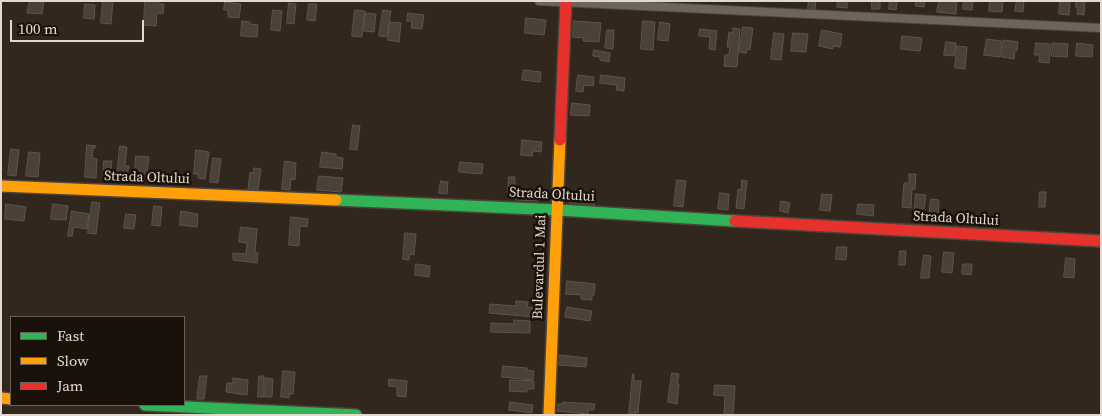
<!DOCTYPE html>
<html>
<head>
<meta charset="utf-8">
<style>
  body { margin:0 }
  #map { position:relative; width:1102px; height:416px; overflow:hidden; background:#31271c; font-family:"Source Serif 4",serif }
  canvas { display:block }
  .frame { position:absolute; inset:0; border:2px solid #e4d8cc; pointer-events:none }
  .legend { position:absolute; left:10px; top:316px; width:175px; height:90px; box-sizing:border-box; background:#1a120a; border:1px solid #6b6158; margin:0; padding:6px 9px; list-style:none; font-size:15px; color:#e4d8cc }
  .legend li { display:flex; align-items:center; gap:10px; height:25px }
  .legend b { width:25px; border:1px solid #6b6158 }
  .scale { position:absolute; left:10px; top:20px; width:134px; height:22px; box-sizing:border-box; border:2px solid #e4d8cc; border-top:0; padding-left:6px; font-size:15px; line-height:18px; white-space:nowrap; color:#e4d8cc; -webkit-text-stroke:4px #1a120a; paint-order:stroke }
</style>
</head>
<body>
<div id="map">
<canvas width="1102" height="416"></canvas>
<div class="frame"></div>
<ul class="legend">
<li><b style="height:6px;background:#30b455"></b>Fast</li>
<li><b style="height:6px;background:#ff9f0a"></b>Slow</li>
<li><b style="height:6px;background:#e5322d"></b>Jam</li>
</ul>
<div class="scale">100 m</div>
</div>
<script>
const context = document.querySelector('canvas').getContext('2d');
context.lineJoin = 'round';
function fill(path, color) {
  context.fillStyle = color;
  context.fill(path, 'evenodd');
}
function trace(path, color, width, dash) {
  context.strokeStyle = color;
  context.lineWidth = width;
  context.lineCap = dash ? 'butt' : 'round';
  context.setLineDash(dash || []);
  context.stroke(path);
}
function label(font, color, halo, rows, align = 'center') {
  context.font = font + ' "Source Serif 4",serif';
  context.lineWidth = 5;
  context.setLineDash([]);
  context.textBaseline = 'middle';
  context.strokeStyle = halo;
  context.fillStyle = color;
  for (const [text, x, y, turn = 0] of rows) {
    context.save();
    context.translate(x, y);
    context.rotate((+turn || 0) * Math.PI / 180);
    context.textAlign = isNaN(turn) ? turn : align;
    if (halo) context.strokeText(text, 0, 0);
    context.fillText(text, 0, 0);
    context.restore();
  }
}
const building = new Path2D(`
  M 30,1 L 44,1 L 42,14 L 27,13 Z
  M 103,1 L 113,1 L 111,24 L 101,23 Z
  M 145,1 L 159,1 L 159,4 L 164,4 L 163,14 L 157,13 L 156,26 L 144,25 Z
  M 809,1 L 816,1 L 815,10 L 808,9 Z
  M 838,1 L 847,1 L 847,8 L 837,7 Z
  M 872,1 L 880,1 L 880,9 L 872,9 Z
  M 890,1 L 897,1 L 896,10 L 889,9 Z
  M 916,1 L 925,1 L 924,7 L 916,6 Z
  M 939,1 L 957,2 L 956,14 L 937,12 Z
  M 964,1 L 973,1 L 972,10 L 963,9 Z
  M 990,1 L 1003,1 L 1002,12 L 989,11 Z
  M 1017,1 L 1024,1 L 1023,12 L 1015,11 Z
  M 1060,1 L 1070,1 L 1069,15 L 1059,14 Z
  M 1076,1 L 1085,1 L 1084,15 L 1077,14 L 1078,7 L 1076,7 Z
  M 225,2 L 241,4 L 239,18 L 228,17 L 228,10 L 224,10 Z
  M 289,3 L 296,4 L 294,24 L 287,23 Z
  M 85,4 L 95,5 L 94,19 L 84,18 Z
  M 309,4 L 317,4 L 315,21 L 307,20 Z
  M 273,10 L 282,11 L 280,31 L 271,30 Z
  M 355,10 L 365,11 L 362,37 L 352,36 Z
  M 383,10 L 391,11 L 387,37 L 379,36 Z
  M 366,13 L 376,14 L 374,32 L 364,31 Z
  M 408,13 L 424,15 L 422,29 L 411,28 L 412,21 L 407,21 Z
  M 526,18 L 546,20 L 544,35 L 525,33 Z
  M 242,21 L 250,22 L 250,24 L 258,25 L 257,37 L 241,36 Z
  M 574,21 L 601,23 L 599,42 L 583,41 L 584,38 L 573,37 Z
  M 643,21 L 655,22 L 653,50 L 641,49 Z
  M 390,22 L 401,23 L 399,42 L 388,40 Z
  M 660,22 L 670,24 L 668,41 L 658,40 Z
  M 743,27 L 753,28 L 750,50 L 747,49 L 746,53 L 739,52 Z
  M 733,28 L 740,29 L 737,67 L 724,66 L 725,55 L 729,55 L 730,47 L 727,47 L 729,32 L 733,33 Z
  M 700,29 L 717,31 L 715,50 L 709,49 L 710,37 L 699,36 Z
  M 607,30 L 614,30 L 613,49 L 605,48 Z
  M 822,30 L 842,34 L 840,47 L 833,46 L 833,49 L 819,46 Z
  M 774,33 L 784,34 L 781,60 L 771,59 Z
  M 793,33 L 808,34 L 806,52 L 791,51 Z
  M 902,36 L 922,38 L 920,51 L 901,49 Z
  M 987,39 L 1002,41 L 1000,57 L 984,55 Z
  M 1004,40 L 1018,42 L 1017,51 L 1015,51 L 1014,59 L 1002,57 Z
  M 946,42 L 956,43 L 954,56 L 944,55 Z
  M 1036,43 L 1051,44 L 1049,63 L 1039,62 L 1040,55 L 1035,55 Z
  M 1053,43 L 1068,44 L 1067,57 L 1052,56 Z
  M 1077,43 L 1093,45 L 1092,57 L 1076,56 Z
  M 957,46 L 967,47 L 965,69 L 955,68 Z
  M 594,50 L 610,53 L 609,62 L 600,60 L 600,57 L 593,56 Z
  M 524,70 L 541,72 L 540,82 L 522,80 Z
  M 578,75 L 594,77 L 593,86 L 584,85 L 583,92 L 576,91 Z
  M 601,75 L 625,78 L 624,91 L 616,90 L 617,85 L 600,83 Z
  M 572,103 L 590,105 L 589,116 L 571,115 Z
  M 353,125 L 360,126 L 357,150 L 350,149 Z
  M 522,140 L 542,142 L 541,152 L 533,151 L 532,156 L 521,155 Z
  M 87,145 L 96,146 L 95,148 L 93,148 L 92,158 L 97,159 L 96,178 L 85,177 Z
  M 120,146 L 127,147 L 125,166 L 129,166 L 126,178 L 117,177 Z
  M 11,149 L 19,150 L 16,176 L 8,175 Z
  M 196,150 L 209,152 L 205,179 L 198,178 L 198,174 L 194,174 Z
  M 29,152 L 40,153 L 38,177 L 26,176 Z
  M 322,152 L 336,154 L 336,157 L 343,158 L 342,169 L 320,167 Z
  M 136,156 L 149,157 L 146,181 L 139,180 L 140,170 L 135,170 Z
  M 213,158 L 221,159 L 218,183 L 210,182 Z
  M 104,161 L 112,161 L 110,179 L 103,179 Z
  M 285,161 L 296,163 L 295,180 L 291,179 L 290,190 L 282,189 Z
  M 460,162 L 483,164 L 482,174 L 459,172 Z
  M 254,168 L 261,169 L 258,190 L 248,189 L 250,172 L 253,173 Z
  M 909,174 L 916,174 L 915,189 L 912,189 L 911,208 L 902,207 L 904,183 L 909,183 Z
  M 319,176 L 343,178 L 341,192 L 317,190 Z
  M 509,177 L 515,177 L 515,189 L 539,190 L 539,201 L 516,200 L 516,194 L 508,194 Z
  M 677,180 L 686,181 L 683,207 L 674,206 Z
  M 742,180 L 747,181 L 744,209 L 736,208 L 738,189 L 741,190 Z
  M 441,181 L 448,182 L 447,194 L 439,193 Z
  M 1040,192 L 1046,192 L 1045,207 L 1039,207 Z
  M 720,193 L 729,194 L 728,210 L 718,209 Z
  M 822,194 L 832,195 L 830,211 L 820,210 Z
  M 916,194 L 926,195 L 923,215 L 914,214 Z
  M 571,196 L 595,199 L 594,209 L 570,206 Z
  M 931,199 L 939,200 L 938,217 L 929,216 Z
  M 781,201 L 790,203 L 788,213 L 780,211 Z
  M 92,202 L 100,203 L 96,234 L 88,233 Z
  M 6,204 L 26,207 L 24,221 L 5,219 Z
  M 53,204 L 68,206 L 66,220 L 51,219 Z
  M 858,204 L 874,205 L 873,216 L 857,214 Z
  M 154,206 L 162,207 L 160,226 L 152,225 Z
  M 72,211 L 89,214 L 87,229 L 74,227 L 72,236 L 68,236 Z
  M 181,211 L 198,214 L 197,227 L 180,225 Z
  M 126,214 L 136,215 L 134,229 L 124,228 Z
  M 965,214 L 979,215 L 978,226 L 964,225 Z
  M 291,217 L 308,219 L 307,227 L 300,226 L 299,246 L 289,245 Z
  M 241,227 L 257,229 L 255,253 L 258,253 L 257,263 L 233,260 L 233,253 L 246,254 L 247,243 L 239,242 Z
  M 405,233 L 416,234 L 414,255 L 410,254 L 409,260 L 403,259 Z
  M 837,247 L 847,247 L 846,260 L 836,259 Z
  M 900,251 L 906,251 L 905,265 L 899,265 Z
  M 944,252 L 954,253 L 952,273 L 942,272 Z
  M 924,255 L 931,256 L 929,278 L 921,278 Z
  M 1066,258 L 1075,259 L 1074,278 L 1064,277 Z
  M 416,264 L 430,266 L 429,277 L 415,275 Z
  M 963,264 L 972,264 L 971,275 L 962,274 Z
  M 567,281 L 595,284 L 594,295 L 592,295 L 592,300 L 581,299 L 581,295 L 566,294 Z
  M 516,301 L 528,302 L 527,307 L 533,308 L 533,317 L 489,313 L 490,304 L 516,306 Z
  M 567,307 L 592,311 L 590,321 L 565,317 Z
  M 514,320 L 530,321 L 530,333 L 491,332 L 491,323 L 514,324 Z
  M 560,355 L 587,358 L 586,367 L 559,365 Z
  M 503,366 L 527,368 L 527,370 L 534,371 L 533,380 L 502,377 Z
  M 283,371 L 295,372 L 293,394 L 289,394 L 289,398 L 281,397 Z
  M 672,373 L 679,374 L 677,384 L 679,384 L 677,404 L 668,402 Z
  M 633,374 L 634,374 L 634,381 L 641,381 L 638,413 L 635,412 L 635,415 L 629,415 Z
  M 200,376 L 207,376 L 204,399 L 197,399 Z
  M 259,376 L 264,376 L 264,397 L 258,397 Z
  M 233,378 L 248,380 L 247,395 L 226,392 L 227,383 L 233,383 Z
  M 266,378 L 273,379 L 272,397 L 265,397 Z
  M 389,379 L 407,381 L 406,397 L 397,396 L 397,387 L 389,386 Z
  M 510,380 L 534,381 L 534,389 L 527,389 L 527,392 L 510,391 Z
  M 715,385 L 735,386 L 733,415 L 724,415 L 725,396 L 714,395 Z
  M 510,402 L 533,405 L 532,413 L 509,410 Z
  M 563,402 L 595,404 L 594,410 L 588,410 L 588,414 L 557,411 L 558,404 L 563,404 Z`);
const street = new Path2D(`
  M 539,1 L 1101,28`);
const fast = new Path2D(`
  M 336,200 L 558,210 L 735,221
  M 145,405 L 356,415`);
const slow = new Path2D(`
  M 1,186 L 336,200
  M 1,398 L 11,399
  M 549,415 L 560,140`);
const jam = new Path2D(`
  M 560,140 L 566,1
  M 735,221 L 1101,241`);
const streetNames = [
  ["Strada Oltului",147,178,2],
  ["Strada Oltului",552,195,3],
  ["Strada Oltului",956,219,3],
  ["Bulevardul 1 Mai",540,267,-88]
];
fill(building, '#4a4138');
trace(building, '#5d554c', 1);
trace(street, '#4d443b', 10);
trace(fast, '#4d443b', 14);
trace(slow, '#4d443b', 14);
trace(jam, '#4d443b', 14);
trace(street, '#6c655d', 8);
trace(fast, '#30b455', 11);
trace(slow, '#ff9f0a', 11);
trace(jam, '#e5322d', 11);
label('14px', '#e4d8cc', '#1a120a', streetNames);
</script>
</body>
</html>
